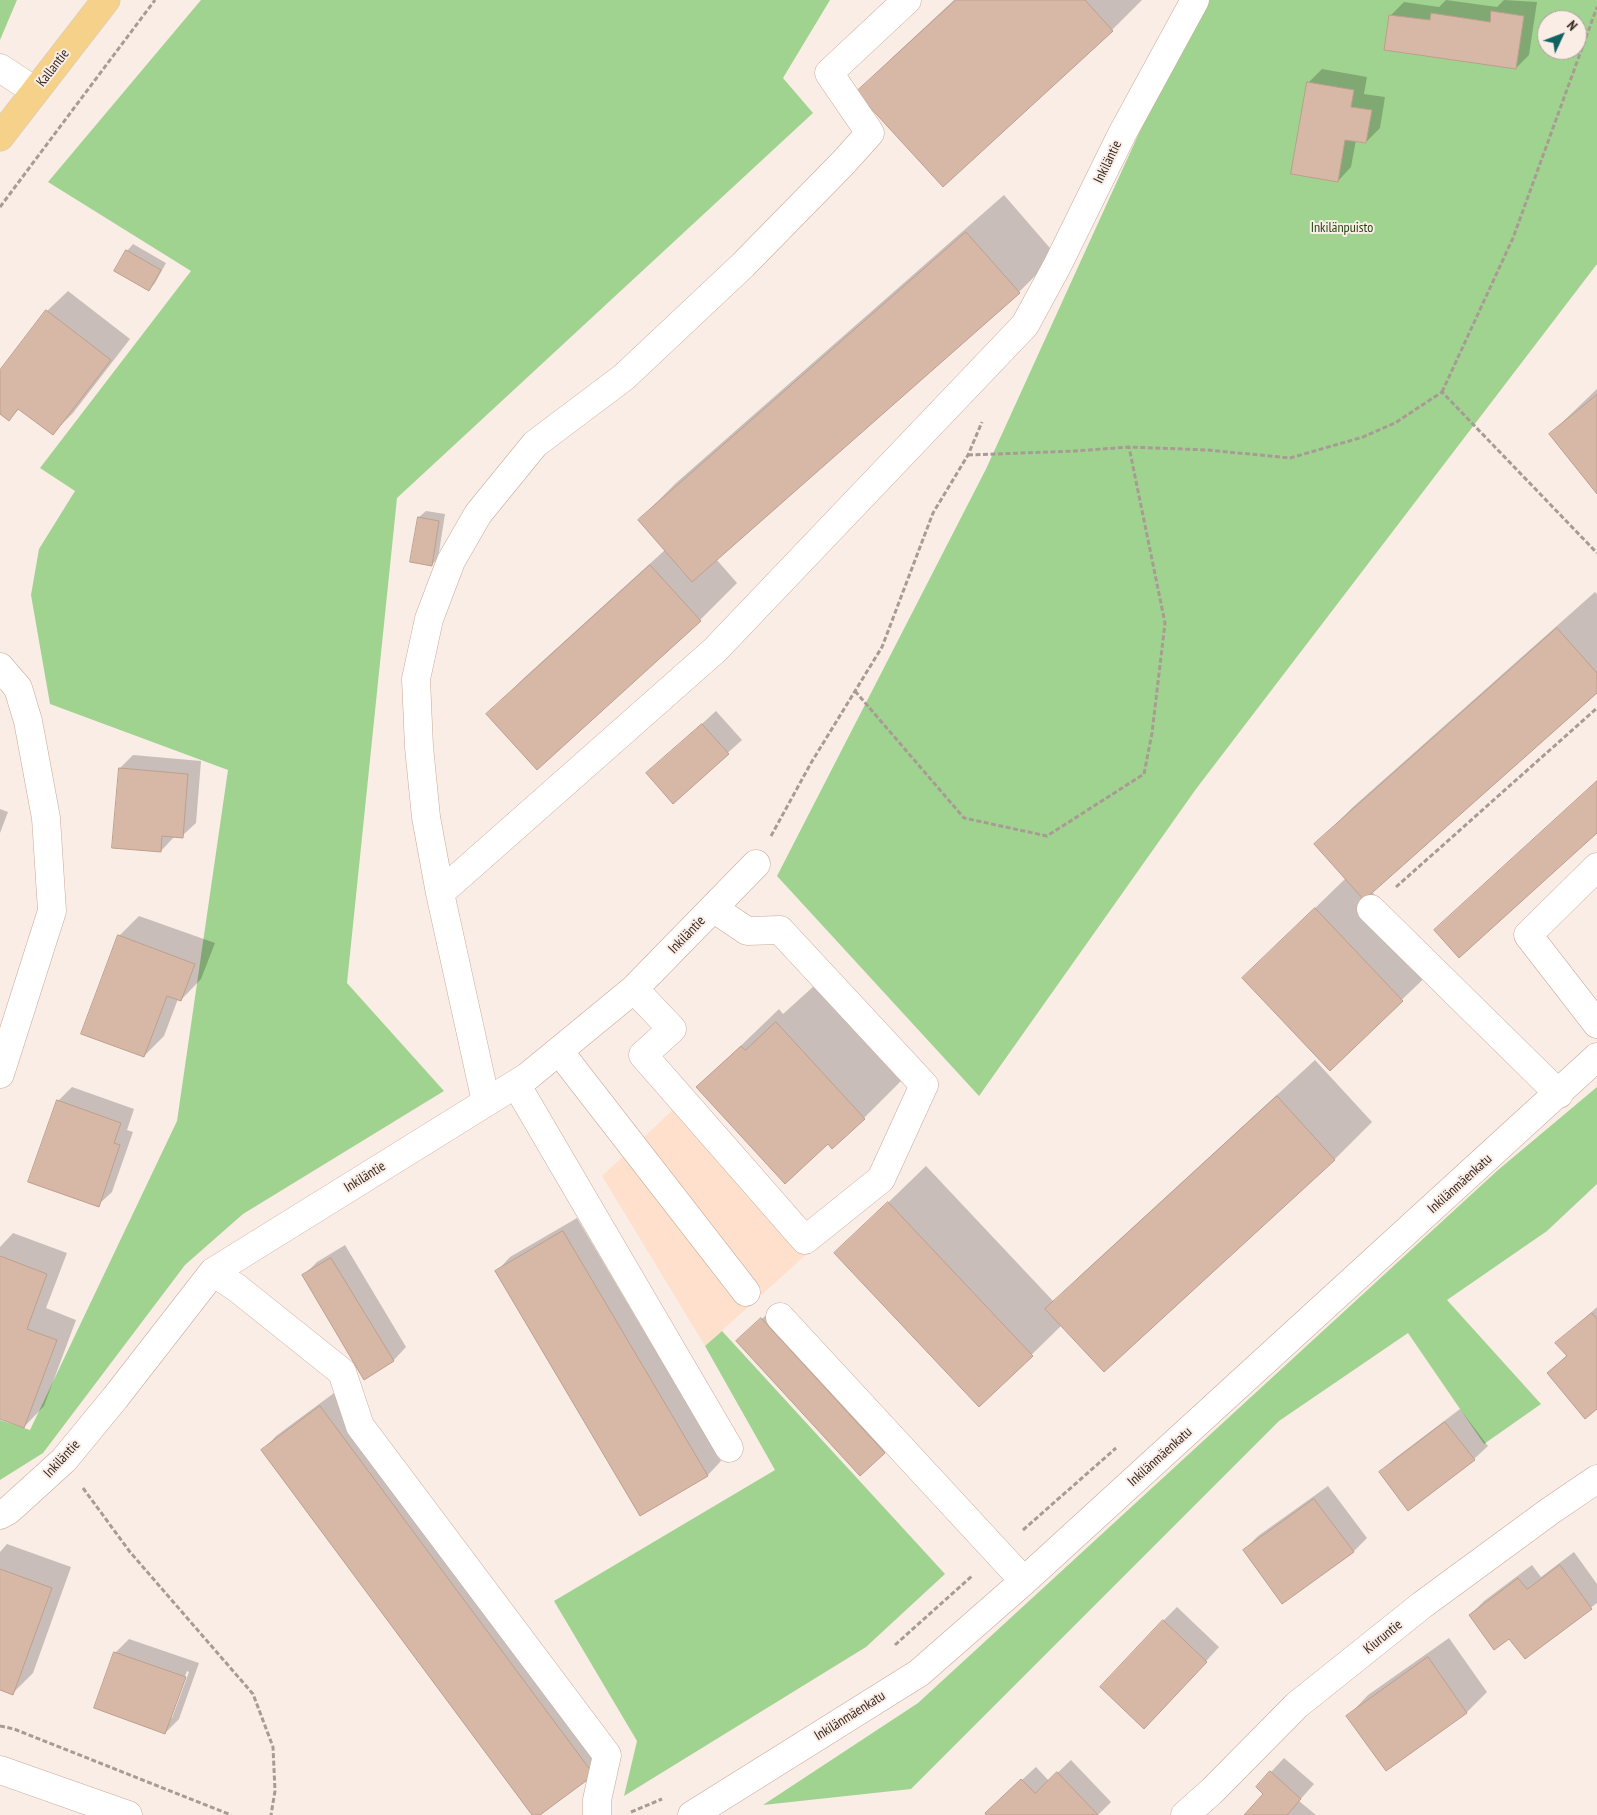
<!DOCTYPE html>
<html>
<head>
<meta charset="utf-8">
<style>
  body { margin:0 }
  #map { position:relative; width:1597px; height:1815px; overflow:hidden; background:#faede6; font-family:"PT Sans Narrow",sans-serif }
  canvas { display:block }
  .north { position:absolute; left:1537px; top:10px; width:50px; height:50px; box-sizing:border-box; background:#faede6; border:1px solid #ab9f98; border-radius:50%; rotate:47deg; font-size:14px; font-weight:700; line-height:20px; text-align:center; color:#352922 }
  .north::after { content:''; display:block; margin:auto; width:18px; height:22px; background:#116263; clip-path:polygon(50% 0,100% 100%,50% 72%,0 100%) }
</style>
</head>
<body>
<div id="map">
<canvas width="1597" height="1815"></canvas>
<div class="north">N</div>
</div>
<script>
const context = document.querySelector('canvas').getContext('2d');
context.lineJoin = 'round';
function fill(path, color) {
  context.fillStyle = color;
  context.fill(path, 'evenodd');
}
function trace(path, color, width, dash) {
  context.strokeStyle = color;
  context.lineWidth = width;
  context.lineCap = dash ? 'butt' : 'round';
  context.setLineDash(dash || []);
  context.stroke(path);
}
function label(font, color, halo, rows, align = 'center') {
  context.font = font + ' "PT Sans Narrow",sans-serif';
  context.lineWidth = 4;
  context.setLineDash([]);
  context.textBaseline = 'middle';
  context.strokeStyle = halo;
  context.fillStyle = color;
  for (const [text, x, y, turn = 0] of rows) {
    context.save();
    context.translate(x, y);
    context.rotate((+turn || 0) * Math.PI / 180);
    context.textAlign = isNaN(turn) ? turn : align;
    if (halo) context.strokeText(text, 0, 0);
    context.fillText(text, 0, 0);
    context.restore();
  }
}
const built = new Path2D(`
  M 676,1107 L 809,1252 L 705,1346 L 602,1176 Z`);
const green = new Path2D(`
  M 0,0 L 17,0 L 0,40 Z
  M 201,0 L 830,0 L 783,78 L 813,113 L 397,498 L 347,983 L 444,1091 L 243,1214 L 185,1265 L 43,1453 L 0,1480 L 0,1420 L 30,1430 L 177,1121 L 228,770 L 50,704 L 31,595 L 39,549 L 75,491 L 40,468 L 191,271 L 48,182 Z
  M 1202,0 L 1597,0 L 1597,264 L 1196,789 L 979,1096 L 777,876 L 986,469 L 1191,19 ZM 1547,20 L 1577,20 L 1577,50 L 1547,50 Z
  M 1597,1087 L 1597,1184 L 1547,1231 L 1447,1300 L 1541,1404 L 1484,1444 L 1408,1333 L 1279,1421 L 911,1789 L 763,1805 L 918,1703 L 1498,1170 Z
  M 722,1331 L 945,1574 L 866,1647 L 624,1796 L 637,1741 L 554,1601 L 775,1470 L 705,1346 Z`);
const shadow = new Path2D(`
  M 954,0 L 1142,0 L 1112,30 L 943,185 L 857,92 L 895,55 Z
  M 1446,0 L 1497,7 L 1504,0 L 1537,2 L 1529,55 L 1516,68 L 1386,49 L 1391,15 L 1404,2 L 1439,7 Z
  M 1322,69 L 1367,77 L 1364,94 L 1385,97 L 1380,128 L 1366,142 L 1356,140 L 1351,167 L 1338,181 L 1308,83 Z
  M 1004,195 L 1056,255 L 1019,292 L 716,559 L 737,583 L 700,620 L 488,714 L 525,677 L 665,550 L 639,520 L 676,483 Z
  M 133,244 L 166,263 L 155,283 L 149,290 L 127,251 Z
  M 68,291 L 130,339 L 73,413 L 52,434 L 20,408 L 9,419 L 0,412 L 0,372 L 47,311 Z
  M 1597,389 L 1597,492 L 1550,434 Z
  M 426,511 L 445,514 L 438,558 L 432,565 L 419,517 Z
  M 1595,592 L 1597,594 L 1597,691 L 1372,892 L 1440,963 L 1330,1069 L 1243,978 L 1346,878 L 1316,844 L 1353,807 Z
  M 716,711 L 742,740 L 673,802 L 648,773 Z
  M 133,755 L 201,761 L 196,823 L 182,836 L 175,836 L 161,851 L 120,768 Z
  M 0,809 L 8,812 L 0,833 Z
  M 139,916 L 215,943 L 201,979 L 181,1000 L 178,999 L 164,1036 L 144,1056 L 119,936 Z
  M 814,986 L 901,1081 L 864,1118 L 828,1142 L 698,1087 L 779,1009 L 783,1014 Z
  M 1315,1060 L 1372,1122 L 1335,1159 L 1104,1371 L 1062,1325 L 979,1406 L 836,1253 L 926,1166 L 1054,1302 L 1084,1272 Z
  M 72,1087 L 134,1109 L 127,1130 L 133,1132 L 112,1192 L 98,1205 L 58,1101 Z
  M 577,1218 L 721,1461 L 708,1475 L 641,1514 L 497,1271 L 510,1257 Z
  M 13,1233 L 67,1253 L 46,1308 L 76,1320 L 44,1406 L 24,1427 L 0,1418 L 0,1247 Z
  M 345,1245 L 406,1347 L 393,1361 L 303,1276 L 317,1262 Z
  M 776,1306 L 898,1439 L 860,1474 L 752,1328 Z
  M 1597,1307 L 1597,1408 L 1548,1373 L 1567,1355 L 1557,1343 Z
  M 334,1393 L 607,1761 L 538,1815 L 533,1815 L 263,1450 L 276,1436 Z
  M 1460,1409 L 1488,1446 L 1474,1459 L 1408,1510 L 1381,1472 L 1394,1459 Z
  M 1328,1486 L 1367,1538 L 1353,1552 L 1244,1550 L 1258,1536 Z
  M 7,1544 L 71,1567 L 33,1673 L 13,1693 L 0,1689 L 0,1552 Z
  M 1574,1552 L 1597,1584 L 1597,1603 L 1525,1657 L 1510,1637 L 1470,1615 L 1484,1601 L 1532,1565 L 1541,1577 Z
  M 1177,1607 L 1219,1647 L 1158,1714 L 1163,1621 Z
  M 1449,1638 L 1487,1692 L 1467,1712 L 1386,1769 L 1348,1716 L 1368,1695 Z
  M 129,1639 L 199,1663 L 179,1719 L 165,1733 L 115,1653 ZM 187,1671 L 189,1672 L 172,1718 L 170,1718 Z
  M 1284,1758 L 1314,1784 L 1299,1801 L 1316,1815 L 1246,1815 L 1265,1793 L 1257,1787 Z
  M 1071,1760 L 1111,1802 L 1098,1815 L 988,1815 L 1000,1800 L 1036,1767 L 1049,1781 Z`);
const building = new Path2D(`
  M 956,0 L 1085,0 L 1113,31 L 943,187 L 856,92 Z
  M 1491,11 L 1524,16 L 1516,69 L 1384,50 L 1389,15 L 1430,20 L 1431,13 L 1490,22 Z
  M 1307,82 L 1354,90 L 1351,107 L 1372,110 L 1366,143 L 1345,140 L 1338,182 L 1291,174 Z
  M 966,232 L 1020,293 L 692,582 L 638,520 Z
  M 126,250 L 161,270 L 149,291 L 114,271 Z
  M 46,310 L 111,360 L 53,435 L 18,409 L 9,421 L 0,414 L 0,370 Z
  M 1597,395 L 1597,494 L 1549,434 Z
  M 418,517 L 439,521 L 432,566 L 410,562 Z
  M 650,565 L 701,621 L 537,770 L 486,714 Z
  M 1557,628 L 1597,673 L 1597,693 L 1364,900 L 1314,844 Z
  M 702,724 L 729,754 L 673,804 L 646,773 Z
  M 119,768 L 188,774 L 183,838 L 162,836 L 161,852 L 112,848 Z
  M 1597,781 L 1597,833 L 1459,958 L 1434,930 Z
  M 1315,908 L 1403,1001 L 1330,1071 L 1242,978 Z
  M 118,935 L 195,964 L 181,1001 L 167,996 L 144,1057 L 81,1034 Z
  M 776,1022 L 865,1119 L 832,1149 L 828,1144 L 785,1184 L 696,1087 L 741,1046 L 745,1050 Z
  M 1277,1096 L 1335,1160 L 1104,1372 L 1045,1309 Z
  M 57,1100 L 121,1123 L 114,1143 L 120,1145 L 99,1207 L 28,1182 Z
  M 888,1202 L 1033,1356 L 979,1407 L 834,1253 Z
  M 563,1231 L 708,1476 L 640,1516 L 495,1271 Z
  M 0,1256 L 47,1274 L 27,1329 L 57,1340 L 24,1428 L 0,1419 Z
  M 331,1258 L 394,1361 L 364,1380 L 302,1275 Z
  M 1592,1313 L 1597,1319 L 1597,1409 L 1585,1419 L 1547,1373 L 1567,1356 L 1555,1343 Z
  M 761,1318 L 885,1453 L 860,1476 L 736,1341 Z
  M 320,1406 L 594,1775 L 540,1815 L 532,1815 L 261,1450 Z
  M 1445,1422 L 1475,1460 L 1408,1511 L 1379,1472 Z
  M 1314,1499 L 1354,1552 L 1282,1604 L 1243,1550 Z
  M 1560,1565 L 1592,1609 L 1525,1659 L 1509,1639 L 1494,1650 L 1469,1615 L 1518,1578 L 1527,1589 Z
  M 0,1569 L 52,1588 L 13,1695 L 0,1690 Z
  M 1163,1620 L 1207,1662 L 1144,1729 L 1100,1687 Z
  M 114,1652 L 186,1677 L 165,1734 L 94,1708 Z
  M 1428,1657 L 1467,1713 L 1386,1771 L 1346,1716 Z
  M 1270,1771 L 1301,1799 L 1287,1815 L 1244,1815 L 1263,1794 L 1256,1787 Z
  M 1057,1772 L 1098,1815 L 986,1815 L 985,1813 L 1021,1779 L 1035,1793 Z`);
const path = new Path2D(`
  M 0,207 L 155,0
  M 1442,392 L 1513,238 L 1597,7
  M 968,455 L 1075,451 L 1129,447 L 1208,450 L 1290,458 L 1363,437 L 1395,423 L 1442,392 L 1597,553
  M 855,691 L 964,818 L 1047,836 L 1144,774 L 1152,733 L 1165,623 L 1129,447
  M 771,836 L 811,763 L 882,647 L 933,513 L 968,455 L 982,422
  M 1396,887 L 1597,708
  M 83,1488 L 130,1552 L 253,1694 L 273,1747 L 275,1791 L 271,1815
  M 1023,1530 L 1116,1448
  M 895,1645 L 972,1576
  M 0,1726 L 14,1729 L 231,1815
  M 631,1812 L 662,1799`);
const minor = new Path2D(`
  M 0,68 L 35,91
  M 0,667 L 18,688 L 28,721 L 46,818 L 52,911 L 0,1074
  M 1597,867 L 1528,935 L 1597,1024
  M 440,893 L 715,650 L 1025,325 L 1057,266 L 1122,134 L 1195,0
  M 1371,909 L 1559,1094
  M 634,989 L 672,1029 L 643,1055 L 805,1240 L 881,1179 L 924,1085 L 780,930 L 747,931 L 713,908
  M 559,1051 L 746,1292
  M 516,1084 L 729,1448
  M 486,1102 L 440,893 L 426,817 L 419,747 L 416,679 L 429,619 L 451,561 L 478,514 L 535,444 L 624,377 L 743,265 L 843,163 L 870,133 L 829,73 L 907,0
  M 213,1272 L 237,1288 L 342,1372 L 360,1426 L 607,1755 L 597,1800 L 597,1815
  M 780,1317 L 1024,1581
  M 0,1515 L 9,1510 L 64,1460 L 115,1398 L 213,1272 L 527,1077 L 634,989 L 756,864
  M 0,1770 L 128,1815
  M 692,1815 L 919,1673 L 1024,1581 L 1597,1057
  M 1185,1815 L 1212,1791 L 1297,1705 L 1422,1605 L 1550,1511 L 1597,1479`);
const major = new Path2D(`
  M 0,137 L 106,0`);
const streetNames = [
  ["Kallantie",53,68,-52],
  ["Inkiläntie",1108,162,-64],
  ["Inkiläntie",687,935,-46],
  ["Inkiläntie",365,1177,-32],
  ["Inkilänmäenkatu",1460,1184,-42],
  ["Inkilänmäenkatu",1160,1457,-42],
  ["Inkiläntie",62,1459,-47],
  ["Kiuruntie",1383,1637,-39],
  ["Inkilänmäenkatu",850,1716,-32]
];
const parkNames = [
  ["Inkilänpuisto",1342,228]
];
fill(built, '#ffe0cd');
fill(green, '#a1d390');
fill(shadow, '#0003');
fill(building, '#d7b8a6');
trace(building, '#bc9f8d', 1);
trace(minor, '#c8a998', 29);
trace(major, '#cfccca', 29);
trace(path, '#a89b94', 3, [5, 2.5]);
trace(minor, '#fff', 28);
trace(major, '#f5d189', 28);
label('14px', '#352922', '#faede6', streetNames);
label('14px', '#224812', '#faede6', parkNames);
</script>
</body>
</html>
